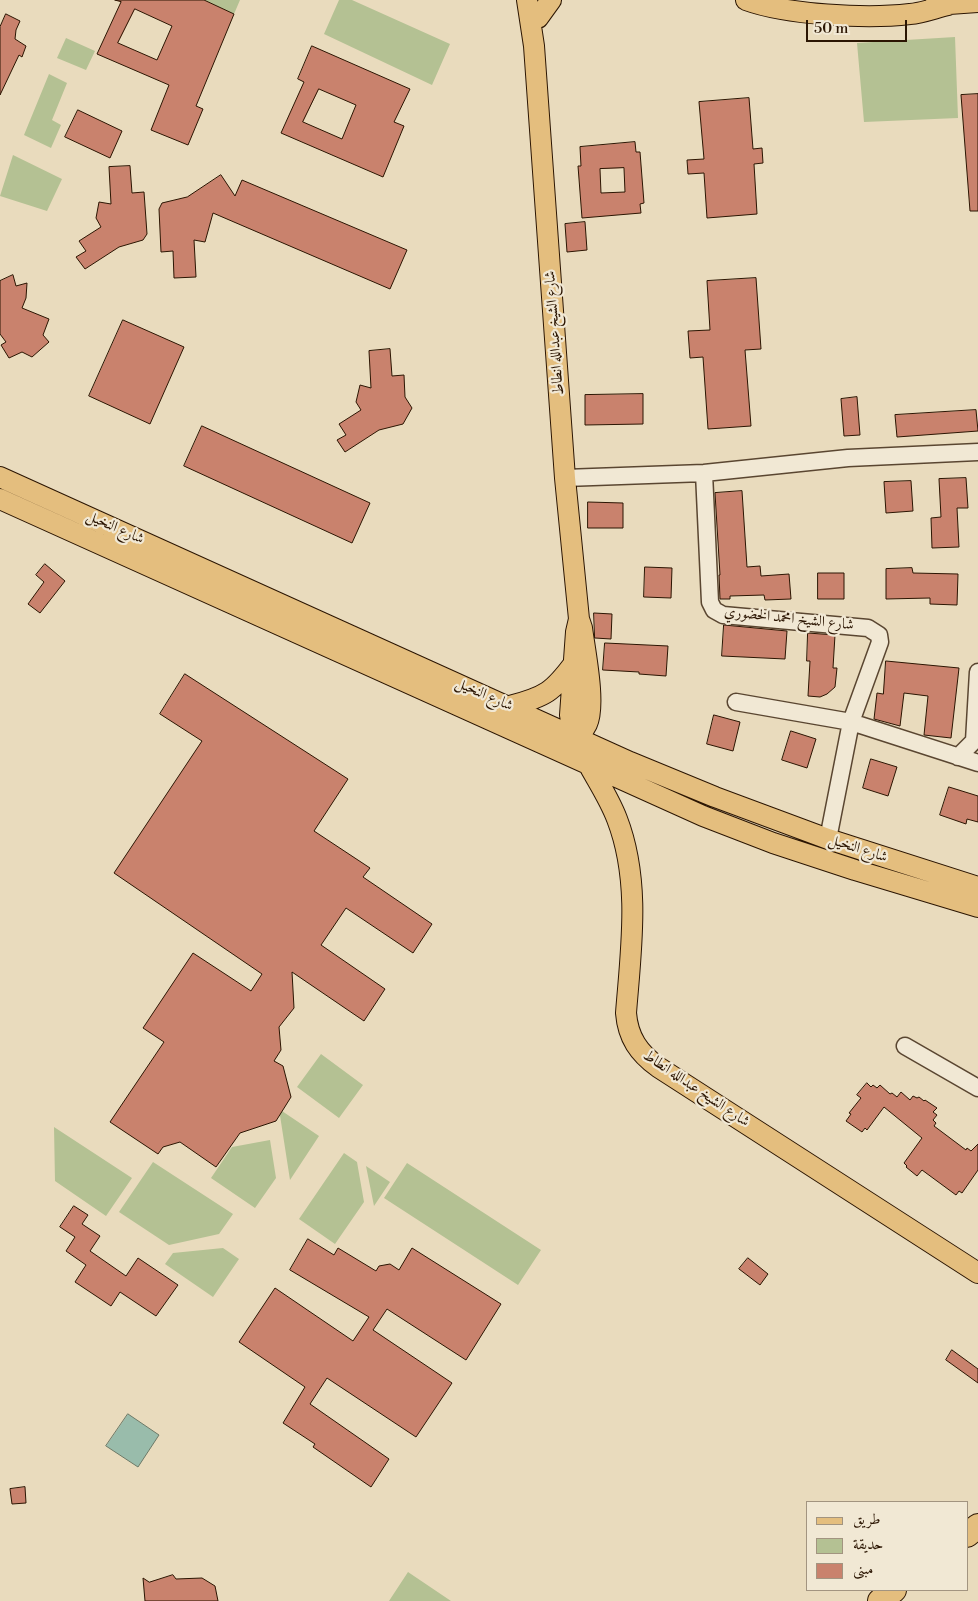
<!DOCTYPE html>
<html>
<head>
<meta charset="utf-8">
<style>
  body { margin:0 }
  #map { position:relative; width:978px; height:1601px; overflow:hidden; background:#e9dbbd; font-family:"Libre Bodoni",Amiri,serif }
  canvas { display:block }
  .legend { position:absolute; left:806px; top:1501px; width:162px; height:90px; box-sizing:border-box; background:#f1e8d4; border:1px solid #a29480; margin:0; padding:6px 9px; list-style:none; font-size:15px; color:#2b1502 }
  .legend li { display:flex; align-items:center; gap:10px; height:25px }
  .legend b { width:25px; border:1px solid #a29480 }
  .scale { position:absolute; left:806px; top:20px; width:101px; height:22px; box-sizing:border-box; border:2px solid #2b1502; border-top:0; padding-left:6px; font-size:15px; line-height:18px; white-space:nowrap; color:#2b1502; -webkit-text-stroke:4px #f1e8d4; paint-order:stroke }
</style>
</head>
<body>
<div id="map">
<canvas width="978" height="1601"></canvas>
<ul class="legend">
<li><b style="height:6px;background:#e4be7e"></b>طريق</li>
<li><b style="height:14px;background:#b4c193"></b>حديقة</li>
<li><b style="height:14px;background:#c9826d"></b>مبنى</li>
</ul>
<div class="scale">50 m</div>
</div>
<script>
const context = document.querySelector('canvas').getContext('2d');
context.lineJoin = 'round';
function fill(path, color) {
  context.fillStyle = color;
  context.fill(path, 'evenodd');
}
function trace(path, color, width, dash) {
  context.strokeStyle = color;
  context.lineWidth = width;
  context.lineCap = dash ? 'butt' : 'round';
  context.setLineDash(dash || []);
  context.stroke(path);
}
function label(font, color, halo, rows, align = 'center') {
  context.font = font + ' "Libre Bodoni",Amiri,serif';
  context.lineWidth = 4.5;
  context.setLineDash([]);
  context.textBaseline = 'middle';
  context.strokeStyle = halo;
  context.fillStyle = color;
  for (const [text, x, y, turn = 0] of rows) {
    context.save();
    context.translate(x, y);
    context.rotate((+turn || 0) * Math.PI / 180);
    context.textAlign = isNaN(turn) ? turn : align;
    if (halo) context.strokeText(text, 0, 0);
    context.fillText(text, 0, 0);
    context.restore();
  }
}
const green = new Path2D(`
  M 204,0 L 240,0 L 234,14 Z
  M 339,0 L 352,0 L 450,44 L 432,85 L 324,34 Z
  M 955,37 L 958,118 L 864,122 L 857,43 Z
  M 66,38 L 95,51 L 86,70 L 57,58 Z
  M 49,74 L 67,83 L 52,120 L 61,125 L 51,148 L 24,135 Z
  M 13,155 L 62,179 L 47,211 L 0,196 Z
  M 321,1054 L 363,1085 L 339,1118 L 297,1087 Z
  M 279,1109 L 319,1136 L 290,1180 Z
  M 54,1127 L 132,1178 L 106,1216 L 55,1181 Z
  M 270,1140 L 276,1178 L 255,1208 L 211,1178 L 232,1147 Z
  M 344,1153 L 357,1162 L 364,1202 L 335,1244 L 299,1219 Z
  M 153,1162 L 233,1214 L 219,1234 L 169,1245 L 119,1212 Z
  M 407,1163 L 541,1250 L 518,1285 L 384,1198 Z
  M 366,1166 L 390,1182 L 374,1206 Z
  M 223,1248 L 239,1259 L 213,1297 L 165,1264 L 173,1253 Z
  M 408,1572 L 451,1601 L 389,1601 Z`);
const water = new Path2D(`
  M 128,1414 L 159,1435 L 138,1467 L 106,1446 Z`);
const building = new Path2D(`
  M 115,0 L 204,0 L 234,14 L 196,106 L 203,109 L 188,145 L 151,130 L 169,85 L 97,54 L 121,2 ZM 135,9 L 172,26 L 157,60 L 118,43 Z
  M 6,14 L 20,21 L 16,30 L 15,39 L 26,46 L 22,57 L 19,55 L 0,95 L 0,27 Z
  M 312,46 L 410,89 L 394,122 L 404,126 L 383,177 L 281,133 L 304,82 L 298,79 ZM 319,89 L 356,105 L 342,139 L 303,122 Z
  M 978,94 L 978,211 L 970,211 L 961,95 Z
  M 749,98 L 753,149 L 762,148 L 763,163 L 754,164 L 757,214 L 707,218 L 704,173 L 688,174 L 687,160 L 704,159 L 699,102 Z
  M 78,110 L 122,131 L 110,158 L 65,137 Z
  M 635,142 L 636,152 L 640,152 L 644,203 L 640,204 L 641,213 L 582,218 L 578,166 L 581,166 L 580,147 ZM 624,168 L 625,192 L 601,193 L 600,169 Z
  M 130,166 L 132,193 L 144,192 L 147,234 L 143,240 L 119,247 L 85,269 L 76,257 L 86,251 L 79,241 L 101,227 L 96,218 L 99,202 L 111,204 L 109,167 Z
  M 221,175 L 235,196 L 242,180 L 407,250 L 390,289 L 213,213 L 205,242 L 194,240 L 196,277 L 174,278 L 173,251 L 161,252 L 159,209 L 162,203 L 187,197 Z
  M 585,222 L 587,250 L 567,252 L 565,224 Z
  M 13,275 L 16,286 L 27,283 L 26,298 L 22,308 L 49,319 L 43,335 L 49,342 L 32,357 L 22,352 L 9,358 L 1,345 L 6,342 L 0,334 L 0,281 Z
  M 756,278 L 761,349 L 745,350 L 751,426 L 708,429 L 703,357 L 690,358 L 688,331 L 710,330 L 707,281 Z
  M 123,320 L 184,347 L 150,424 L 89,396 Z
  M 390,349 L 392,376 L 404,375 L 405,397 L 412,408 L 403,424 L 379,430 L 345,452 L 337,440 L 346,435 L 339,424 L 361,410 L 356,402 L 360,385 L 371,388 L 369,351 Z
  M 643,394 L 643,424 L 585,425 L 585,395 Z
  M 857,397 L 860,435 L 844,436 L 841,399 Z
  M 976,410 L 978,431 L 897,437 L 895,415 Z
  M 202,426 L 370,503 L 352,543 L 184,466 Z
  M 966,478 L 968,508 L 957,508 L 959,547 L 932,548 L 931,518 L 941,517 L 939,479 Z
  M 911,481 L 913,511 L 886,513 L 884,482 Z
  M 742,491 L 747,567 L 760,566 L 761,576 L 789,574 L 791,599 L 765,600 L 764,595 L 730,596 L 730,599 L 720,599 L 719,575 L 720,575 L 715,493 Z
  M 588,502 L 623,503 L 623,528 L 588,528 Z
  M 45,564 L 65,581 L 40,613 L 28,604 L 44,582 L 36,575 Z
  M 645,567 L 672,568 L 671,598 L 644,597 Z
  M 912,568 L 913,573 L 958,574 L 957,605 L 930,604 L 930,598 L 886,599 L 886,569 Z
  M 818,573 L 844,573 L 844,599 L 818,599 Z
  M 594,613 L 612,614 L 611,639 L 595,638 Z
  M 724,625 L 787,631 L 785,659 L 722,656 Z
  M 808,633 L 835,635 L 833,668 L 837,668 L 835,687 L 827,694 L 820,697 L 808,696 L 810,661 L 807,661 Z
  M 605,643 L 668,646 L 666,676 L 639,674 L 639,672 L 603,670 Z
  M 886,661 L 959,668 L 951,738 L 924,735 L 928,696 L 904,693 L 900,726 L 874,719 L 877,693 L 883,694 Z
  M 185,674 L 348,779 L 314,831 L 370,868 L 363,877 L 432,924 L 413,953 L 346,908 L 321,945 L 385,989 L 364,1021 L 292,972 L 294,1008 L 279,1027 L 281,1050 L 274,1061 L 283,1066 L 291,1097 L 276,1121 L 240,1133 L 216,1167 L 180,1142 L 163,1147 L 158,1154 L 110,1122 L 164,1042 L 143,1028 L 193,953 L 251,991 L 262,974 L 114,873 L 202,741 L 160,714 Z
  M 714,715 L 740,722 L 733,751 L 707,744 Z
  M 791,731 L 816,739 L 807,768 L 782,760 Z
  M 871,759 L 897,767 L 888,796 L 863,788 Z
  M 949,787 L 978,796 L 978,822 L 967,819 L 966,824 L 940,815 Z
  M 867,1083 L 871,1087 L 873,1085 L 877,1088 L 880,1085 L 890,1094 L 892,1093 L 897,1097 L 901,1092 L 910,1100 L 913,1096 L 917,1098 L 919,1097 L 924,1101 L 925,1100 L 937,1108 L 933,1112 L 937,1115 L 933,1120 L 936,1123 L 934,1126 L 966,1150 L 967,1148 L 971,1151 L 978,1144 L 978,1170 L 962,1193 L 959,1191 L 956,1195 L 922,1170 L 917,1176 L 906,1167 L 907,1166 L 904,1163 L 922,1138 L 884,1107 L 867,1130 L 865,1128 L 862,1132 L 846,1121 L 851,1114 L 849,1113 L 861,1098 L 857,1095 Z
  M 74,1206 L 88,1215 L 82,1224 L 100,1236 L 90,1251 L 126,1276 L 138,1258 L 178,1285 L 156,1316 L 120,1292 L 111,1306 L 75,1282 L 86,1265 L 66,1251 L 75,1237 L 60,1227 Z
  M 308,1239 L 334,1255 L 338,1248 L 376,1271 L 379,1266 L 390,1264 L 399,1270 L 412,1248 L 501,1304 L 466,1360 L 387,1309 L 373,1330 L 452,1383 L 416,1437 L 327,1378 L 310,1404 L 389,1459 L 371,1487 L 313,1447 L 315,1444 L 283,1423 L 305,1387 L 239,1342 L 275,1288 L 353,1341 L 369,1317 L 290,1270 Z
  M 748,1258 L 768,1274 L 760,1285 L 739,1269 Z
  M 952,1350 L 978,1369 L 978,1383 L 946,1360 Z
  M 25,1487 L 26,1503 L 12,1504 L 10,1489 Z
  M 173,1575 L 176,1579 L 202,1578 L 215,1586 L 218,1601 L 145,1601 L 143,1578 L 149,1582 Z`);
const minor = new Path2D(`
  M 704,473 L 710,602 L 714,610 L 723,615 L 868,628 L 879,635 L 880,642 L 851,722 L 828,839
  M 565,478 L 704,473 L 848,458 L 978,452
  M 736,702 L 851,722 L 978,763
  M 958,757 L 974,741 L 978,672
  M 905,1046 L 978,1088`);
const major = new Path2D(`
  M 527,0 L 534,46 L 565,478 L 579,619 L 582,628 C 585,651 596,705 587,724 C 583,732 576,740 570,745
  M 746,0 C 787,15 867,19 910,14 C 923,13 935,8 948,5
  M 935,5 L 978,2
  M 538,18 L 551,0
  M 0,477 L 630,762 L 715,797 L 828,839 L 978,887
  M 0,499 L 703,816 L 773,843 L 855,870 L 978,907
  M 579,619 L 576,632 L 570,715 C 575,753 604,784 617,819 C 641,881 631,949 626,1013 C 628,1038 639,1053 658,1067 L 978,1273
  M 510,706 C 545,697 553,692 575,662`);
const highway = new Path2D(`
  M 967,1535 L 978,1526
  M 880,1601 L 894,1590`);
const streetNames = [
  ["شارع الشيخ عبدالله انطاط",555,333,-94],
  ["شارع النخيل",115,528,24],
  ["شارع الشيخ امحمد الخضوري",789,619,6],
  ["شارع النخيل",484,695,24],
  ["شارع النخيل",858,849,18],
  ["شارع الشيخ عبدالله انطاط",696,1089,34]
];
fill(green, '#b4c193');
fill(water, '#99bcab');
trace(water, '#6d7967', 1);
fill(building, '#c9826d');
trace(building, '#2b1502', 1);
trace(minor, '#5a4631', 19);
trace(major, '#2b1502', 22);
trace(highway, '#2b1502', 26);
trace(minor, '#f1e8d4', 16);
trace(major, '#e4be7e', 20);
trace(highway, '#e4be7e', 24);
label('15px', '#2b1502', '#f1e8d4', streetNames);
</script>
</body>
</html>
